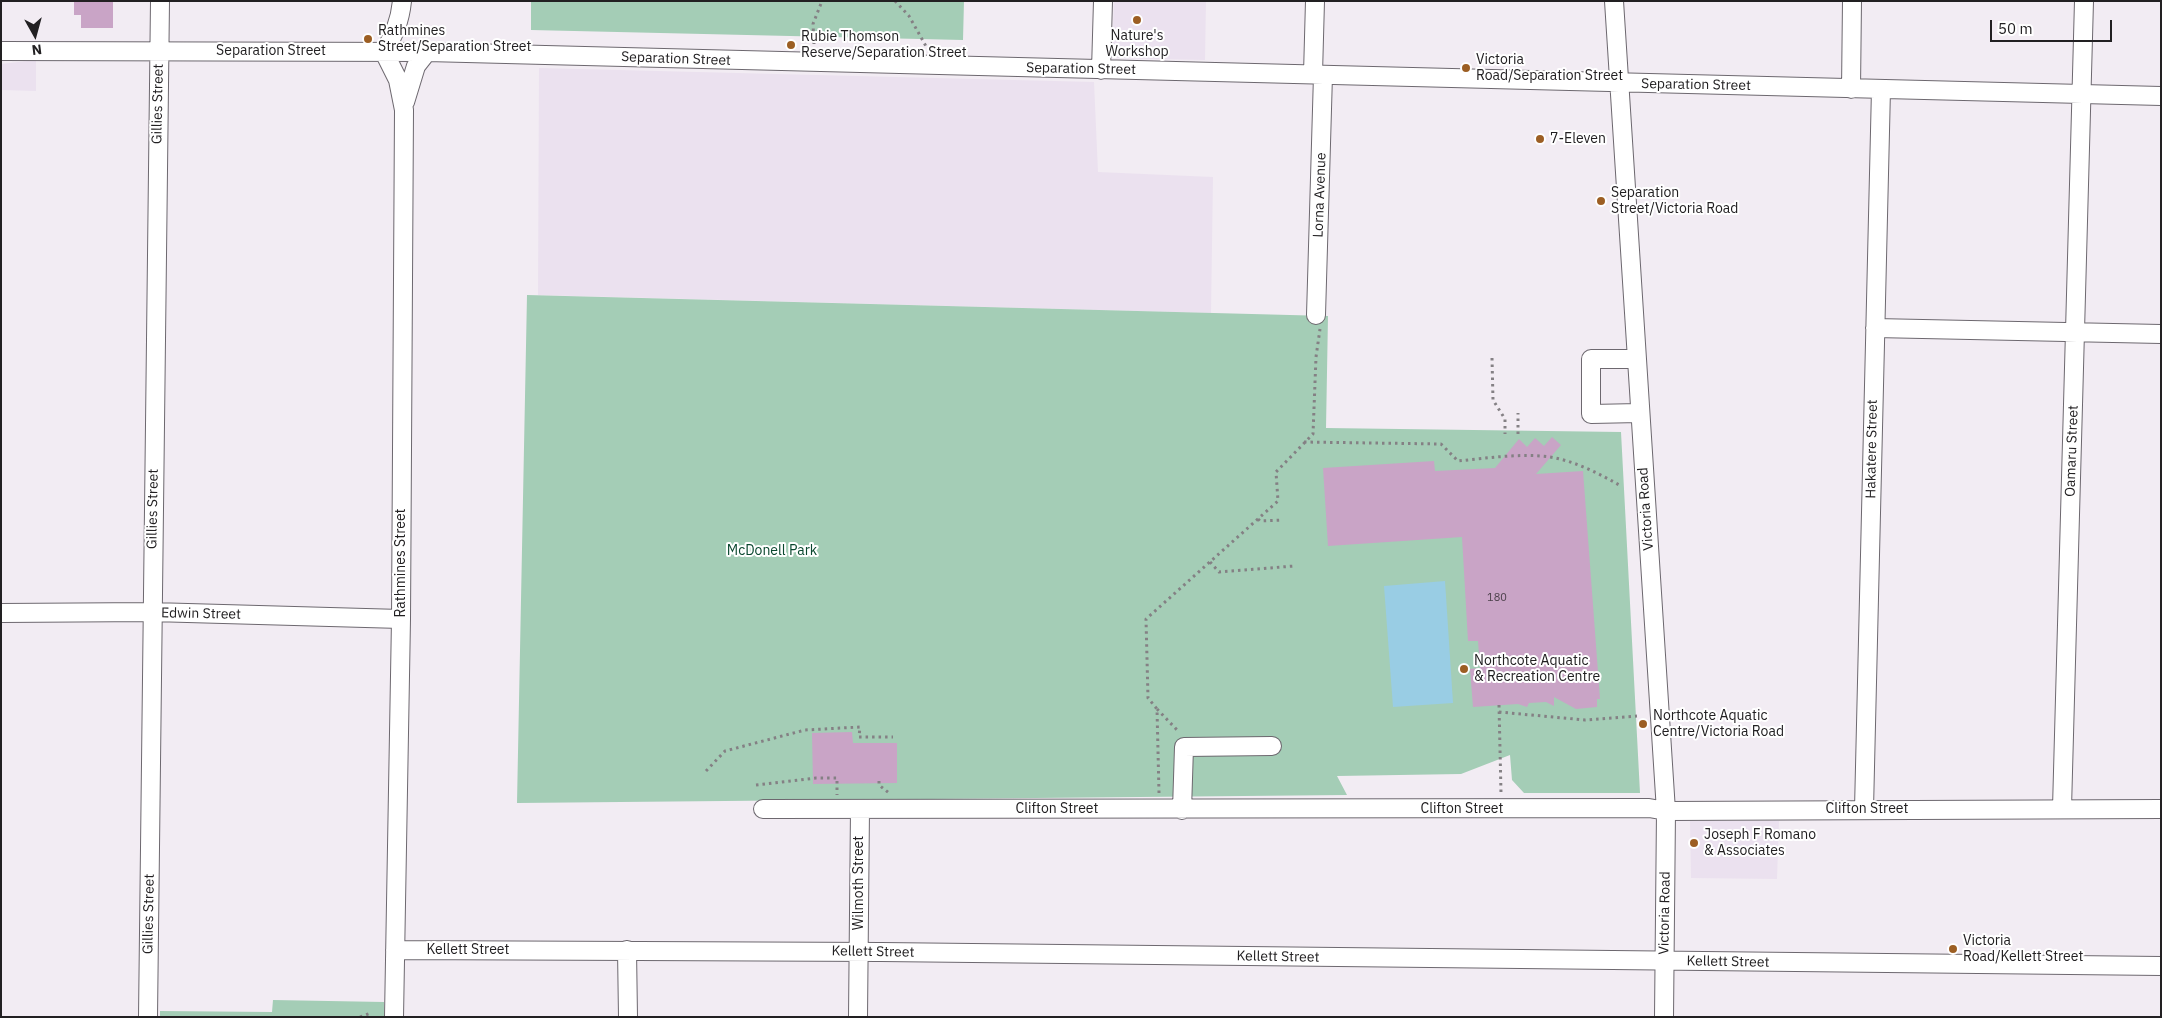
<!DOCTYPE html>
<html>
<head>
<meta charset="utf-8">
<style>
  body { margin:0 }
  #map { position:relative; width:2162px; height:1018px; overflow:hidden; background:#f2ecf3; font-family:"IBM Plex Sans",sans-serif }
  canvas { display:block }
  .frame { position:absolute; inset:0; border:2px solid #222022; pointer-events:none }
  .north { position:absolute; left:10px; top:10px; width:50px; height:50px; -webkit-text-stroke:4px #fff; paint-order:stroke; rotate:173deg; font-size:14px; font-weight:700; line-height:20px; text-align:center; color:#222022 }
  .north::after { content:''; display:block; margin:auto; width:18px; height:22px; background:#222022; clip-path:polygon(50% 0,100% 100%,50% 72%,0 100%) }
  .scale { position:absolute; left:1990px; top:20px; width:122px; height:22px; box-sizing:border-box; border:2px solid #222022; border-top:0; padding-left:6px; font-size:15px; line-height:18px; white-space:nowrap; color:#222022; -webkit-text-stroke:4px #fff; paint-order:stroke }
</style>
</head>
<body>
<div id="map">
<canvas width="2162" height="1018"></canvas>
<div class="frame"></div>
<div class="north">N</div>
<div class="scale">50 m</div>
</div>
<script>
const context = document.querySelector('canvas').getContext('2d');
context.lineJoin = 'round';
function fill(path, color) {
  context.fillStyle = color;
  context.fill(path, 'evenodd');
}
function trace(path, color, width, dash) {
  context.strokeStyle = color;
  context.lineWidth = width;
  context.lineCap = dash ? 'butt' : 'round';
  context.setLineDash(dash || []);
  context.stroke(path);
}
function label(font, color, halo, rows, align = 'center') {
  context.font = font + ' "IBM Plex Sans",sans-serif';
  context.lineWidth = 4;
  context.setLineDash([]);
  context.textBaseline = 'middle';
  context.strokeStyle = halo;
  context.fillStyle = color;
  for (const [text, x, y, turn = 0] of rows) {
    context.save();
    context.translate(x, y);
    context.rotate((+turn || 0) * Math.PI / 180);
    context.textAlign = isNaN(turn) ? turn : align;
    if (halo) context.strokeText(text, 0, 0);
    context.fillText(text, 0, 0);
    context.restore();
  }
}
const built = new Path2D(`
  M 1114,1 L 1206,1 L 1205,60 L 1112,58 Z
  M 36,60 L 36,91 L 2,90 L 1,128 L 1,64 Z
  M 539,68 L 1094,82 L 1098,172 L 1213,177 L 1211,313 L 538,295 Z
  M 1690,821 L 1779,821 L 1777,879 L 1691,878 Z`);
const green = new Path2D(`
  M 531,1 L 964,1 L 963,40 L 531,30 Z
  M 527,295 L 1328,316 L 1326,428 L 1621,432 L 1640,793 L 1524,793 L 1512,780 L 1510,755 L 1461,774 L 1337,776 L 1347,795 L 517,803 Z
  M 273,1000 L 384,1002 L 384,1017 L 160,1017 L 160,1011 L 272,1012 Z`);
const water = new Path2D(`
  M 1445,581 L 1453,703 L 1393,707 L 1384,586 Z`);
const building = new Path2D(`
  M 74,1 L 113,2 L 113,28 L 81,28 L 81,15 L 74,15 Z
  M 1552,437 L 1561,445 L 1536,474 L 1583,471 L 1600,699 L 1597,699 L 1597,707 L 1576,709 L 1554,697 L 1554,706 L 1546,702 L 1529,703 L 1527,707 L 1518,704 L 1473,707 L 1470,669 L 1480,668 L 1478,641 L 1468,641 L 1462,537 L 1328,546 L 1323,468 L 1434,461 L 1435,471 L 1495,468 L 1519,439 L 1527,447 L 1535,438 L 1544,446 Z
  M 852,732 L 853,743 L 897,743 L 897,783 L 813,784 L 812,733 Z`);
const path = new Path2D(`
  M 895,1 L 909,16 L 927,48
  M 814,44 L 813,24 L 822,1
  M 1492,358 L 1493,400 L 1505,419 L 1505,434
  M 1518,434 L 1518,413
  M 1304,442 L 1441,444 L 1458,461 C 1487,458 1522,453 1550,457 C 1575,461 1600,474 1621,486
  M 1258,519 L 1260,521 L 1282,520
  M 1210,562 L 1219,572 L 1294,566
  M 1499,705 L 1501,793
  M 1157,709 L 1179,732
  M 1499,712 L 1585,720 L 1637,716
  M 706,771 L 725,751 L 805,730 L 860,727 L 859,737 L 893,737
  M 879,781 L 879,785 L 889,793
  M 756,785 L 816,778 L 837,778 L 837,795
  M 1159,793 L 1157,709 L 1148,698 L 1146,619 L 1278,501 L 1276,472 L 1313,434 L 1316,357 L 1320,329
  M 360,1017 L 371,1013`);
const minor = new Path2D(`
  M 1614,1 L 1666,811 L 1664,1017
  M 1,51 L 427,52 L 2161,96
  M 384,52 L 398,80 L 404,110 L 401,619 L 394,1017
  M 384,52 C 394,35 400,21 402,1
  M 1101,70 L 1103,1
  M 1313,74 L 1315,1
  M 1851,89 L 1852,1
  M 405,102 L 416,66 L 427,52
  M 1316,315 L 1323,75
  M 1875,328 L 2161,334
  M 1636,359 L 1591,359 L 1591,414 L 1639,413
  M 1,613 L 152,612 L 401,619
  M 2062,808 L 2084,1
  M 763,809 L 1649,808 L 1666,811 L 2161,809
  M 1864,809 L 1881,89
  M 1182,810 L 1184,747 L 1272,746
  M 395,950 L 881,952 L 2161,966
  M 627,950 L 628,1017
  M 148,1017 L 160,1
  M 858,1017 L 860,809`);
const markers = [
  [1137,20,5,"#9c5e23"],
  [368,39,5,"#9c5e23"],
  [791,45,5,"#9c5e23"],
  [1466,68,5,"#9c5e23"],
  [1540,139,5,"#9c5e23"],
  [1601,201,5,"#9c5e23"],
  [1464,669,5,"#9c5e23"],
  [1643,724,5,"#9c5e23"],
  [1694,843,5,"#9c5e23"],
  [1953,949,5,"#9c5e23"]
];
const numberNames = [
  ["180",1497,598]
];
const poiNames = [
  ["Rathmines",378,31],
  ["Street/Separation Street",378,47],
  ["Nature's",1137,36,"center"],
  ["Workshop",1137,52,"center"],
  ["Rubie Thomson",801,37],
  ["Reserve/Separation Street",801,53],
  ["Victoria",1476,60],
  ["Road/Separation Street",1476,76],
  ["7-Eleven",1550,139],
  ["Separation",1611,193],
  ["Street/Victoria Road",1611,209],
  ["Northcote Aquatic",1474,661],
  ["& Recreation Centre",1474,677],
  ["Northcote Aquatic",1653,716],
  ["Centre/Victoria Road",1653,732],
  ["Joseph F Romano",1704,835],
  ["& Associates",1704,851],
  ["Victoria",1963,941],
  ["Road/Kellett Street",1963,957]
];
const streetNames = [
  ["Separation Street",271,51],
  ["Separation Street",676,59,2],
  ["Separation Street",1081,69,1],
  ["Separation Street",1696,85,1],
  ["Gillies Street",158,104,-89],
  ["Lorna Avenue",1320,195,-88],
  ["Hakatere Street",1872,449,-89],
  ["Oamaru Street",2072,451,-88],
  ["Gillies Street",153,509,-89],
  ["Victoria Road",1646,509,-94],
  ["Rathmines Street",401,563,-90],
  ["Edwin Street",201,614,1],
  ["Clifton Street",1057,809],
  ["Clifton Street",1462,809],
  ["Clifton Street",1867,809],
  ["Wilmoth Street",859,883,-90],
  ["Victoria Road",1665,913,-89],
  ["Gillies Street",149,914,-89],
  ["Kellett Street",468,950],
  ["Kellett Street",873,952,1],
  ["Kellett Street",1278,957,1],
  ["Kellett Street",1728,962,1]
];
const parkNames = [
  ["McDonell Park",772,551]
];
fill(built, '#ebe1ef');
fill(green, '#a4cdb6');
fill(water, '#99cde4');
fill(building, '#c9a4c6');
trace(minor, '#6d686f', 20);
trace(path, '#848084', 3, [2.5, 4]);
trace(minor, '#fff', 18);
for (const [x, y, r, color] of markers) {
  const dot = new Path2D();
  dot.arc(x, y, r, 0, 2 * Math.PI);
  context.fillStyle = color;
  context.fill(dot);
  trace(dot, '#fff', 2);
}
label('11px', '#4c414b', null, numberNames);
label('14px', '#222022', '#fff', poiNames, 'left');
label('14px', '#222022', '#fff', streetNames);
label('14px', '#09472e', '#fff', parkNames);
</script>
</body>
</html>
